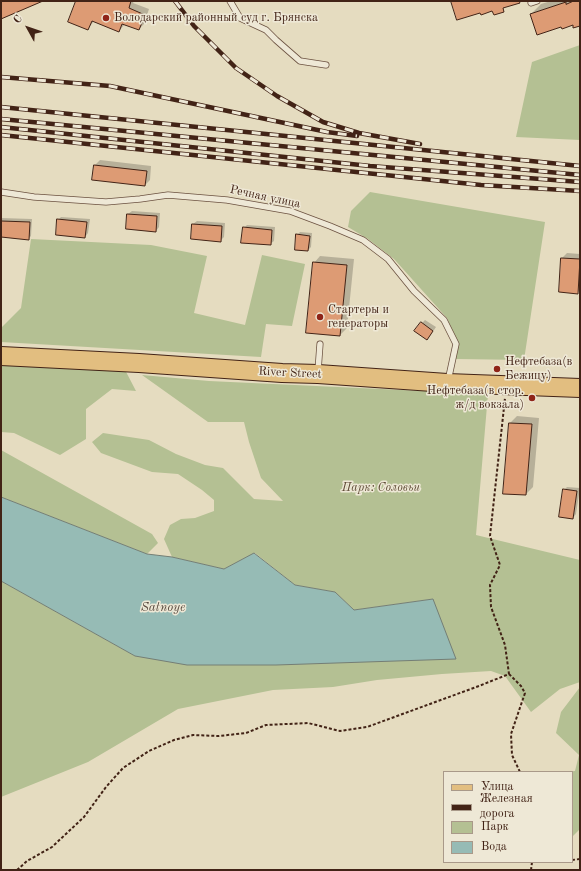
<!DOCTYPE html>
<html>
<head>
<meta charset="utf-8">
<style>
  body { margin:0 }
  #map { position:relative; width:581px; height:871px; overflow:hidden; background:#e5dcc0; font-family:"Old Standard TT",serif }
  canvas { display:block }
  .frame { position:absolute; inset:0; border:2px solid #422316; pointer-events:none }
  .legend { position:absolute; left:443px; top:771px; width:130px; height:92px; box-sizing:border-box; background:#eee8d6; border:1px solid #a99989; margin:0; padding:5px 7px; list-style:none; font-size:12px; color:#422316 }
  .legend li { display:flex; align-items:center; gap:8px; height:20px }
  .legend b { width:20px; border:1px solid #a99989 }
  .north { position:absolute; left:8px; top:8px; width:40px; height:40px; -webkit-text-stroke:3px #eee8d6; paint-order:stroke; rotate:310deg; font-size:11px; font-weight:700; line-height:16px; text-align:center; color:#422316 }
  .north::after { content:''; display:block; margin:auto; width:14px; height:18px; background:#422316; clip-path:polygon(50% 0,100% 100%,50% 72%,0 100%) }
</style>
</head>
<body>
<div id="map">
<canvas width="581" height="871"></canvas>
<div class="frame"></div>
<ul class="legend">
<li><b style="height:5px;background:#e2be80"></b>Улица</li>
<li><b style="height:5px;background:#422316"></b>Железная дорога</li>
<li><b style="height:11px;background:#b4c093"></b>Парк</li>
<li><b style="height:11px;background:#96bbb5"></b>Вода</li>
</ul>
<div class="north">С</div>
</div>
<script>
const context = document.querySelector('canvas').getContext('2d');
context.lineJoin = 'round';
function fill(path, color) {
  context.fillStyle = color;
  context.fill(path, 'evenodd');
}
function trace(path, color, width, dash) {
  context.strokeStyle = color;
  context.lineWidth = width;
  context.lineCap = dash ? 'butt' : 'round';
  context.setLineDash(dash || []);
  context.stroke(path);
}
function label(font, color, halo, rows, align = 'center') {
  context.font = font + ' "Old Standard TT",serif';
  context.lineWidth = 3;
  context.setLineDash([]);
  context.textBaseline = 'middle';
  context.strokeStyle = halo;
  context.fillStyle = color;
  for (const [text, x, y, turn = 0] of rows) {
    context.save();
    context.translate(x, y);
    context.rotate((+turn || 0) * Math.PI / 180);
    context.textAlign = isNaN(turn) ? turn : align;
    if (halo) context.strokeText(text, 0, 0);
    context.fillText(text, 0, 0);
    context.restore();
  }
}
const green = new Path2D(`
  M 580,45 L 580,140 L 516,137 L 532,62 Z
  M 370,192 L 545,222 L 524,360 L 456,359 L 458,345 L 447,318 L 394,259 L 368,239 L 348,227 L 351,211 Z
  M 31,239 L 151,245 L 207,256 L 194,313 L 245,325 L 262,255 L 305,264 L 292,326 L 266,324 L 261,357 L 1,342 L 1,328 L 21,308 Z
  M 1,358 L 123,366 L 136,391 L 112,389 L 86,409 L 86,439 L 60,455 L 14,433 L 1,432 Z
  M 142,375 L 209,381 L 488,394 L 476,535 L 580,560 L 580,682 L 560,689 L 531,712 L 505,676 L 491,671 L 442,674 L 377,680 L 333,687 L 273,690 L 178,709 L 88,762 L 1,797 L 1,581 L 135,656 L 335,663 L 433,599 L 354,610 L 335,592 L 295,585 L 255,553 L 224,569 L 172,557 L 164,539 L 170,525 L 181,519 L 195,518 L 214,511 L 214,500 L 202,490 L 178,474 L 152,472 L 101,453 L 92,442 L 103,433 L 149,440 L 176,454 L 205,465 L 223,468 L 254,499 L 283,501 L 261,478 L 249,442 L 244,422 L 208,422 Z
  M 1,450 L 152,534 L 158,543 L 147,554 L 1,497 Z
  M 580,687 L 580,829 L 572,837 L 572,772 L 561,772 L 575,771 L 579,755 L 556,733 L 561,712 Z`);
const water = new Path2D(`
  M 1,497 L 147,554 L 172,557 L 224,569 L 254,553 L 295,585 L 335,592 L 354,610 L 433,599 L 456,659 L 276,665 L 187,665 L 135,656 L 1,581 Z`);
const shadow = new Path2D(`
  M 76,1 L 134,1 L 133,3 L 149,9 L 144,24 L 139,29 L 125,24 L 119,31 L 94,21 L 88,29 Z
  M 551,1 L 580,1 L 580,24 L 573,24 L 562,26 L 531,14 L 541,4 Z
  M 100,160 L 151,166 L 150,180 L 145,185 L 93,179 L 95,165 Z
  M 132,211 L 160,213 L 159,227 L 156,231 L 127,228 L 128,214 Z
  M 61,217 L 90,219 L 88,233 L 85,237 L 58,220 Z
  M 1,218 L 32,219 L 31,236 L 28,239 L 1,236 Z
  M 197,221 L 225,223 L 224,237 L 220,241 L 192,238 L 193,224 Z
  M 247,225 L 275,227 L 274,241 L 270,244 L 244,228 Z
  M 300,232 L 312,233 L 311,247 L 308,250 L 297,235 Z
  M 567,253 L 580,254 L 580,290 L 577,293 L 562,258 Z
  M 320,256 L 354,259 L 347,328 L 340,335 L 314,263 Z
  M 425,320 L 436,327 L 430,336 L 422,323 Z
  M 517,416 L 539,418 L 533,487 L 526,494 L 510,423 Z
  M 567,487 L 580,488 L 576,514 L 573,518 L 564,490 Z`);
const building = new Path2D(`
  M 1,1 L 43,1 L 1,19 Z
  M 76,1 L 131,1 L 129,8 L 145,15 L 139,30 L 122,24 L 119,32 L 92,21 L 88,30 L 68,22 Z
  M 451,1 L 519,1 L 520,3 L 503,8 L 504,12 L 494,15 L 492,11 L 481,15 L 480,13 L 457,20 Z
  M 574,1 L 580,1 L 580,26 L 573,28 L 573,25 L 562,29 L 561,27 L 537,35 L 530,14 L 566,2 L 566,4 Z
  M 94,165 L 147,171 L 145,186 L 92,180 Z
  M 127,214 L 157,216 L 156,232 L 126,229 Z
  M 57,219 L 87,222 L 85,238 L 56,235 Z
  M 1,221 L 30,222 L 29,240 L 1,237 Z
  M 192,224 L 222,226 L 221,242 L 191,239 Z
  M 243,227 L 272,230 L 271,245 L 241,243 Z
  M 296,234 L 310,236 L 308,251 L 295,250 Z
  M 561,258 L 580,259 L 578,294 L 559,292 Z
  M 313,262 L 347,265 L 340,336 L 306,333 Z
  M 421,322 L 433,331 L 427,340 L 414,331 Z
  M 509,423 L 532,424 L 526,495 L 503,494 Z
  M 563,489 L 577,491 L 573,519 L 559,517 Z`);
const path = new Path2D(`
  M 509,674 L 521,686 L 525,693 L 511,734 L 512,755 L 520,772
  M 572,860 L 580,859
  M 17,870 L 27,861 L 52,847 L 84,817 L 106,787 L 123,768 L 149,751 L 174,740 L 193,735 L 219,736 L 246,733 L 266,725 L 308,723 L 340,731 L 367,727 L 479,686 L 509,674 L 505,645 L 491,607 L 490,585 L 500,565 L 490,536 L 505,398
  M 531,870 L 532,862`);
const service = new Path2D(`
  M 230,1 L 240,18 L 266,30 L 276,40 L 300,61 L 326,65
  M 531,3 L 537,1
  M 1,192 L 34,197 L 106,202 L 140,199 L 168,195 L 227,200 L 290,211 L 330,226 L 363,240 L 388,259 L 414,291 L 444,320 L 456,344 L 448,381
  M 318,371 L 320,344`);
const primary = new Path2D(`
  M 1,356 L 139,363 L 282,373 L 318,374 L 447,383 L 580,388`);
const rail = new Path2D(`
  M 175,1 L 194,26 L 236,68 L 277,96 L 323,122 L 359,133 L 420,144
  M 1,77 L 110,86 L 327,132 L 357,136
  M 1,107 L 580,166
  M 1,119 L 580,175
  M 1,127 L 370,166 L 580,182
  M 1,135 L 481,185 L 580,191`);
const markers = [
  [106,18,4,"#8f2418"],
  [320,317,4,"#8f2418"],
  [497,369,4,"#8f2418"],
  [532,398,4,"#8f2418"]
];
const poiNames = [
  ["Володарский районный суд г. Брянска",114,18],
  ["Стартеры и",328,310],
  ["генераторы",328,324],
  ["Нефтебаза(в",505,362],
  ["Бежицу)",505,376],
  ["Нефтебаза(в стор.",524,391,"right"],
  ["ж/д вокзала)",524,405,"right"]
];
const streetNames = [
  ["Речная улица",265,197,12],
  ["River Street",290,373,3]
];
const parkNames = [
  ["Парк: Соловьи",381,488]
];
const waterNames = [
  ["Satnoye",163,608]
];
fill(green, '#b4c093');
fill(water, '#96bbb5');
trace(water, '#747e75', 1);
fill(shadow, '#0003');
fill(building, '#dd9b74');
trace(building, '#422316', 1);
trace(service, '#6b5140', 7);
trace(primary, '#422316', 20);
trace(path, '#422316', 2, [3, 2]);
trace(service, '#eee8d6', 5.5);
trace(primary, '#e2be80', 18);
trace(rail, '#422316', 4.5);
trace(rail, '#eee8d6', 3, [9]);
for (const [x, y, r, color] of markers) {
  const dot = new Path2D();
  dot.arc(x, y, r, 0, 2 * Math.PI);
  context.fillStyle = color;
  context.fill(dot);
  trace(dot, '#eee8d6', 1.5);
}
label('12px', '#422316', '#eee8d6', poiNames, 'left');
label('12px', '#422316', '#eee8d6', streetNames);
label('italic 12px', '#5e4a35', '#eee8d6', parkNames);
label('italic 13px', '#57493e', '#eee8d6', waterNames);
</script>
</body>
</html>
